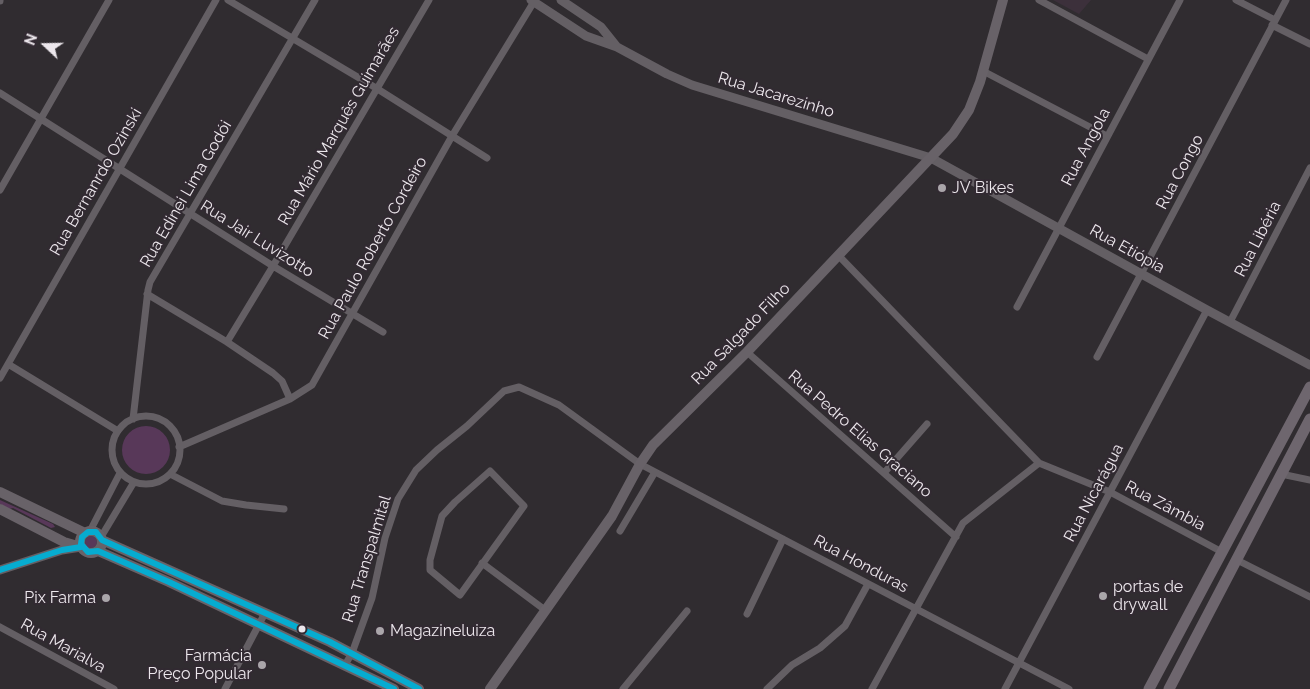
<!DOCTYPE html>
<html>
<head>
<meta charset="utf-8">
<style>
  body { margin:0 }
  #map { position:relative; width:1310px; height:689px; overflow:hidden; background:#302c30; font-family:Raleway,sans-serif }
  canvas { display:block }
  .north { position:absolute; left:20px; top:20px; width:50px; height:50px; -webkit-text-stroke:4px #322a32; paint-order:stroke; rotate:291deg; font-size:14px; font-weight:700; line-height:20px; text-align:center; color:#ece7ec }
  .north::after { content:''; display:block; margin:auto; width:18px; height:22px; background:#ece7ec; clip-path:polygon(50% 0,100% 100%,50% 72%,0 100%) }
</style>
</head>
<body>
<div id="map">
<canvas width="1310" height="689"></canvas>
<div class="north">N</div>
</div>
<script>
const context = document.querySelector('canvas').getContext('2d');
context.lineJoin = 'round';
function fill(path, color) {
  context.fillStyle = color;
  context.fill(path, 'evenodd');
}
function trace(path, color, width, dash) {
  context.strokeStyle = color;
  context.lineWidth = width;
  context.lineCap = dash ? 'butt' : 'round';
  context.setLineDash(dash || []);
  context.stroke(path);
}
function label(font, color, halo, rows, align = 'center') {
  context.font = font + ' Raleway,sans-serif';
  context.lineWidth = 4;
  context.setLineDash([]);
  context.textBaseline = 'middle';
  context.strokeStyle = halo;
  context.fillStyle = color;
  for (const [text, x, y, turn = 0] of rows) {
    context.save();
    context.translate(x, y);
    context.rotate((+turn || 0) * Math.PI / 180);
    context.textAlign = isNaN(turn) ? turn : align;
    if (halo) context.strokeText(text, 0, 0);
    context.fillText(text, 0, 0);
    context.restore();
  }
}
const built = new Path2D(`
  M 1053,0 L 1091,0 L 1079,14 Z`);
const green = new Path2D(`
  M122 450a24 24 0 1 1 48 0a24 24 0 1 1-48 0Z
  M 0,500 L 53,524 L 55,527 L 51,528 L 13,508 L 9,509 L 0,504 Z
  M85 542a6 6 0 1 1 12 0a6 6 0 1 1-12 0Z`);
const minor = new Path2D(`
  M 228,0 L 376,88 L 487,158
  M 1039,0 L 1148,59
  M 1236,0 L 1275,20
  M 0,1 L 0,0
  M 1272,25 L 1310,44
  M 983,71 L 1107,136
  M 0,93 L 273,266 L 383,332
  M 0,190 L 109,0
  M 838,255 L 1039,463 L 1110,492 L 1222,552
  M 147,294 L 227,342 L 273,373 L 282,381 L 290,399
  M 1017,307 L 1180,0
  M 1230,322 L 1310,168
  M 227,342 L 273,266 L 429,0
  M 747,352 L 956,537
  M 1097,357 L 1286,0
  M 8,364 L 118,431
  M 0,378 L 216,0
  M112 450a34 34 0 1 1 68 0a34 34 0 1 1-68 0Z
  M 133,419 L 148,290 L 150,282 L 315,0
  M 179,447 L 290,399 L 312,385 L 452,136 L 535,0
  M 490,471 L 524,506 L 460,595 L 430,570 L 430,560 L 442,516 L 455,502 Z
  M 884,473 L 927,424
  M 170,474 L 222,501 L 246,505 L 284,509
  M 1281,474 L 1310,480
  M 90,531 L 120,473
  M 620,531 L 655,472
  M 101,537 L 134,482
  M 1237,560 L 1310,597
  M 482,563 L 545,610
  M 747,614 L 783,539
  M 0,627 L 114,689
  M 345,665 L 352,653 L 372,598 L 385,538 L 398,499 L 416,470 L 437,450 L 467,426 L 504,391 L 519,387 L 559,405 L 640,464 L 1069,689
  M 225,689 L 265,613
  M 623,689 L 687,611
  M 767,689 L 792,665 L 820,648 L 845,626 L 868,584
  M 872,689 L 963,523 L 1039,463
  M 1005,689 L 1207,310`);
const tertiary = new Path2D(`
  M 531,0 L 586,36 L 617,47 L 667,74 L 692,85 L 931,158 L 1207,310 L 1310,365
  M 561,0 L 601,27 L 617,47
  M 0,570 L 62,550 L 81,547`);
const secondary = new Path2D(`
  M 0,492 L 85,533
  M 0,509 L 64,542 L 81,547
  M80 542a11 11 0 1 1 22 0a11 11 0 1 1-22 0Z
  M 102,540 L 330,642 L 419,689
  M 98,551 L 169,582 L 394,689
  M 490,689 L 612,516 L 640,464 L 653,445 L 747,352 L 953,134 L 969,110 L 980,82 L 1003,0`);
const trunk = new Path2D(`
  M 1149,689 L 1310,387
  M 1169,689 L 1310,419`);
const bus1 = new Path2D(`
  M 0,570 L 62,550 L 81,547
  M 394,689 L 169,582 L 98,551 L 88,552 L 81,544 L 82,537 L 88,532 L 96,532 L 102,540 L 330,642 L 419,689`);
const markers = [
  [942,188,5,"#aaa6aa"],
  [1103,596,5,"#aaa6aa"],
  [106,598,5,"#aaa6aa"],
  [302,629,4.5,"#ece7ec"],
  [380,631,5,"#aaa6aa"],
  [262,665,5,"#aaa6aa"]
];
const streetNames = [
  ["Rua Jacarezinho",776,95,17],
  ["Rua Mário Marquês Guimarães",339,126,-60],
  ["Rua Angola",1086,147,-62],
  ["Rua Congo",1180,172,-62],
  ["Rua Bernanrdo Ozinski",96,182,-60],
  ["Rua Edinei Lima Godói",186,194,-60],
  ["Rua Jair Luvizotto",257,239,32],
  ["Rua Libéria",1258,239,-63],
  ["Rua Paulo Roberto Cordeiro",373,248,-61],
  ["Rua Etiópia",1127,249,29],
  ["Rua Salgado Filho",741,334,-46],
  ["Rua Pedro Elias Graciano",860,434,41],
  ["Rua Nicarágua",1094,493,-62],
  ["Rua Zâmbia",1165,506,28],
  ["Rua Transpalmital",367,559,-73],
  ["Rua Honduras",861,564,28],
  ["Rua Marialva",63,646,29]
];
const poiNames = [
  ["JV Bikes",952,188],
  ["portas de",1113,587],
  ["drywall",1113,605],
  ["Pix Farma",96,598,"right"],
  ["Magazineluiza",390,631],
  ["Farmácia",252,656,"right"],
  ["Preço Popular",252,674,"right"]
];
fill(built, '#3c303b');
fill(green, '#583859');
trace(minor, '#645f64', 7);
trace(tertiary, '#645f64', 9);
trace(secondary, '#686268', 10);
trace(trunk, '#6e666e', 11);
trace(bus1, '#06acd0', 6);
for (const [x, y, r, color] of markers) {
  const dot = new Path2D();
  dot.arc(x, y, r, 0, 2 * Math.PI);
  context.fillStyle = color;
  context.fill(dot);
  trace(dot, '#322a32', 2);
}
label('16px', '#ece7ec', '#322a32', streetNames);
label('16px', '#ece7ec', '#322a32', poiNames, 'left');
</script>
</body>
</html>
